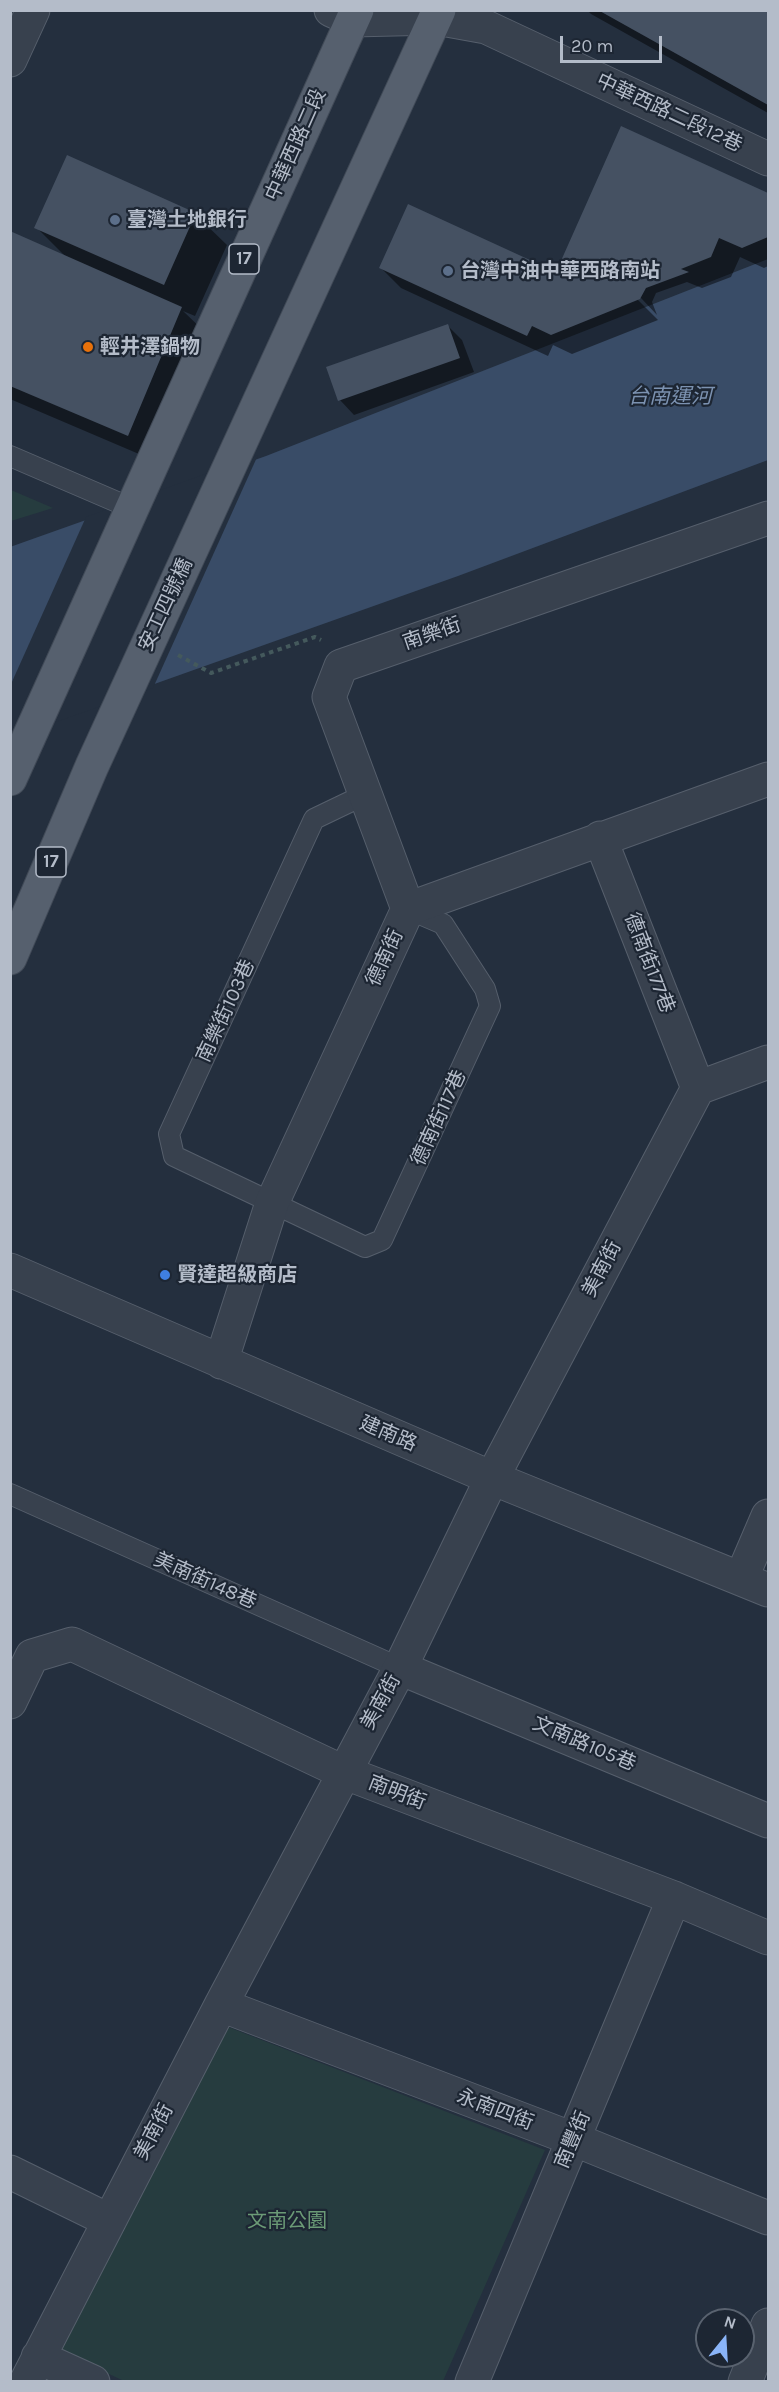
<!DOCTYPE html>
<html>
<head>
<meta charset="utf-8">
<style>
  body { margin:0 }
  #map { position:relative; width:779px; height:2392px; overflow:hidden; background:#242f3e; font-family:Karla,sans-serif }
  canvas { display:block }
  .frame { position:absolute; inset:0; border:12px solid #b4bcc9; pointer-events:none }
  .north { position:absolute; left:695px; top:2308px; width:60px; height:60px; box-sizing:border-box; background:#1d2633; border:2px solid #59626f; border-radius:50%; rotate:18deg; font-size:16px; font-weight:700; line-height:24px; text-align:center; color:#b4bcc9 }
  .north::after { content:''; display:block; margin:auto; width:21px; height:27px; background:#8ab4f8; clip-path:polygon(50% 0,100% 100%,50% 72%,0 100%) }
  .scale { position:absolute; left:560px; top:36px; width:102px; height:27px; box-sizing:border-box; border:3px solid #b4bcc9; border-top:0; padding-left:8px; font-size:18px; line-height:21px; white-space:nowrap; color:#b4bcc9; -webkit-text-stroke:4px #1d2633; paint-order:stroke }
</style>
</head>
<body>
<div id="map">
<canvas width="779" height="2392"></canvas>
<div class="frame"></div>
<div class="north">N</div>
<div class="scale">20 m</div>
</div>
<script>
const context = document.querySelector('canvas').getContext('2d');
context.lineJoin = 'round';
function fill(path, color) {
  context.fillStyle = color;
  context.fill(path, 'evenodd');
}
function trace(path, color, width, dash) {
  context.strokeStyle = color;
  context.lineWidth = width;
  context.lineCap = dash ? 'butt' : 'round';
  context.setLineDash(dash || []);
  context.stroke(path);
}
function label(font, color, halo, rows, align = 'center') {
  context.font = font + ' Karla,"Noto Sans TC",sans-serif';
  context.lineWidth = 4.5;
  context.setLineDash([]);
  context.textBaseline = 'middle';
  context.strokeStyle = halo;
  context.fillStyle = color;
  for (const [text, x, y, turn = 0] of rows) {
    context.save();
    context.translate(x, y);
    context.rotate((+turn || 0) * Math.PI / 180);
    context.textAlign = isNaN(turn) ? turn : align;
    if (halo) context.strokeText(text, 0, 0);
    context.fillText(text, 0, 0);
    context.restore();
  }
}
const green = new Path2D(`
  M 11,490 L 53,508 L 11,521 Z
  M 210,2020 L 545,2150 L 443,2381 L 124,2381 L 36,2340 Z`);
const water = new Path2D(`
  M 768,259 L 768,460 L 458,576 L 11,735 L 10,547 L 266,456 Z`);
const pier = new Path2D(`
  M 258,455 L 153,688 L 10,738 L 11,684 L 86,517 Z`);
const shadow = new Path2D(`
  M 587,10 L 768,10 L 768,113 L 591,14 Z
  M 621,128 L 768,195 L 768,266 L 764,268 L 740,257 L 731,277 L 702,288 L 687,282 L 656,293 L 652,302 L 657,315 L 641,298 L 636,298 L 658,320 L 572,354 L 553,345 L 548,356 L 401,288 L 381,268 L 557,274 Z
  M 195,214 L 227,245 L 195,316 L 183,311 L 207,334 L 153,460 L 10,399 L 10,233 L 66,257 L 36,227 Z
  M 448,326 L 462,340 L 474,372 L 354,415 L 340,400 Z`);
const building = new Path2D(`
  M 598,10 L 768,10 L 768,105 Z
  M 621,126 L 768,193 L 768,237 L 742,248 L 719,238 L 711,257 L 681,269 L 689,272 L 646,288 L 640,299 L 551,335 L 532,326 L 527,336 L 379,268 L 408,204 L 556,272 Z
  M 67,155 L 196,213 L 164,285 L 34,228 Z
  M 10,231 L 182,307 L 128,436 L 10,386 Z
  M 448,324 L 460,358 L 338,401 L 326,367 Z`);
const path = new Path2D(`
  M 178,655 L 211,673 L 315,637 L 321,640`);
const service = new Path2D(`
  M 10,456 L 131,508
  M 364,795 L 314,819 L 169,1134 L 174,1156 L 365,1247 L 382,1240 L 490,1006 L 485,989 L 443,924 L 408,909
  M 10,1494 L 400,1668`);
const minor = new Path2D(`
  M 331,10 L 353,20 L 436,18 L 486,27 L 768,159
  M 10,60 L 33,10
  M 600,838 L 698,1088
  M 408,909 L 329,697 L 341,666 L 768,518
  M 10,1270 L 492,1478 L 768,1590
  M 221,1362 L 272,1203 L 408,909 L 768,779
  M 741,1579 L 768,1516
  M 400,1668 L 768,1821
  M 10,1702 L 32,1656 L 72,1644 L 343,1772 L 674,1898 L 768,1938
  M 221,2005 L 573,2139 L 768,2218
  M 10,2172 L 108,2220
  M 38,2357 L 93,2382
  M 26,2382 L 221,2005 L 400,1668 L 492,1478 L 698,1088 L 768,1062
  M 472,2382 L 674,1898
  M 745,2382 L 768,2325`);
const primary = new Path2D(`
  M 10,779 L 357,10
  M 10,958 L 92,766 L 439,10`);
const markers = [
  [115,220,6,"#5c6f8a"],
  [448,271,6,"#5c6f8a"],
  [88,347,6,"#e8710a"],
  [165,1275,6,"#3f7fe0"]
];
const shields = [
  [244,259,30],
  [51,862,30]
];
const shieldNames = [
  ["17",244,259],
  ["17",51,862]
];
const streetNames = [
  ["中華西路二段12巷",669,113,25],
  ["中華西路二段",296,145,-66],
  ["安工四號橋",166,605,-65],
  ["南樂街",432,634,-19],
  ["德南街",385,958,-65],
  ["德南街177巷",649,963,69],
  ["南樂街103巷",226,1011,-65],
  ["德南街117巷",439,1118,-65],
  ["美南街",602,1269,-62],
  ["建南路",388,1434,23],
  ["美南街148巷",205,1581,24],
  ["美南街",381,1702,-61],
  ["文南路105巷",584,1744,23],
  ["南明街",397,1793,21],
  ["永南四街",495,2110,21],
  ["美南街",154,2132,-62],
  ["南豐街",573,2140,-67]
];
const poiNames = [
  ["臺灣土地銀行",127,220],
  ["台灣中油中華西路南站",460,271],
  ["輕井澤鍋物",100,347],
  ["賢達超級商店",177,1275]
];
const parkNames = [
  ["文南公園",287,2221]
];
const waterNames = [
  ["台南運河",670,397]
];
fill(green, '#263c3f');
fill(water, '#394c67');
fill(pier, '#242f3e');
fill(shadow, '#0007');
fill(building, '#455162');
trace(service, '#565f6c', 22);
trace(minor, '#565f6c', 35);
trace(primary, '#414a57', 35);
trace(path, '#44595c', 4, [4.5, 4.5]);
trace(service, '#38414e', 20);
trace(minor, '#38414e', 33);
trace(primary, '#56606e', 33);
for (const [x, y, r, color] of markers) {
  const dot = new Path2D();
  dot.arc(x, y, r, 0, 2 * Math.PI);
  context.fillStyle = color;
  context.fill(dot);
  trace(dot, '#1d2633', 2);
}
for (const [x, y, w] of shields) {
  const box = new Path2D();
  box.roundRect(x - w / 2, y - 15, w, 30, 4.5);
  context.fillStyle = '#1d2633';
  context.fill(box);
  trace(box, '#b4bcc9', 1.5);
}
label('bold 18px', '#b4bcc9', null, shieldNames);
label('20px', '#b4bcc9', '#1d2633', streetNames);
label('bold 20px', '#b4bcc9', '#1d2633', poiNames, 'left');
label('20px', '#6b9a76', '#1d2633', parkNames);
label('italic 21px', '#7c92b1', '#1d2633', waterNames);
</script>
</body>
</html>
